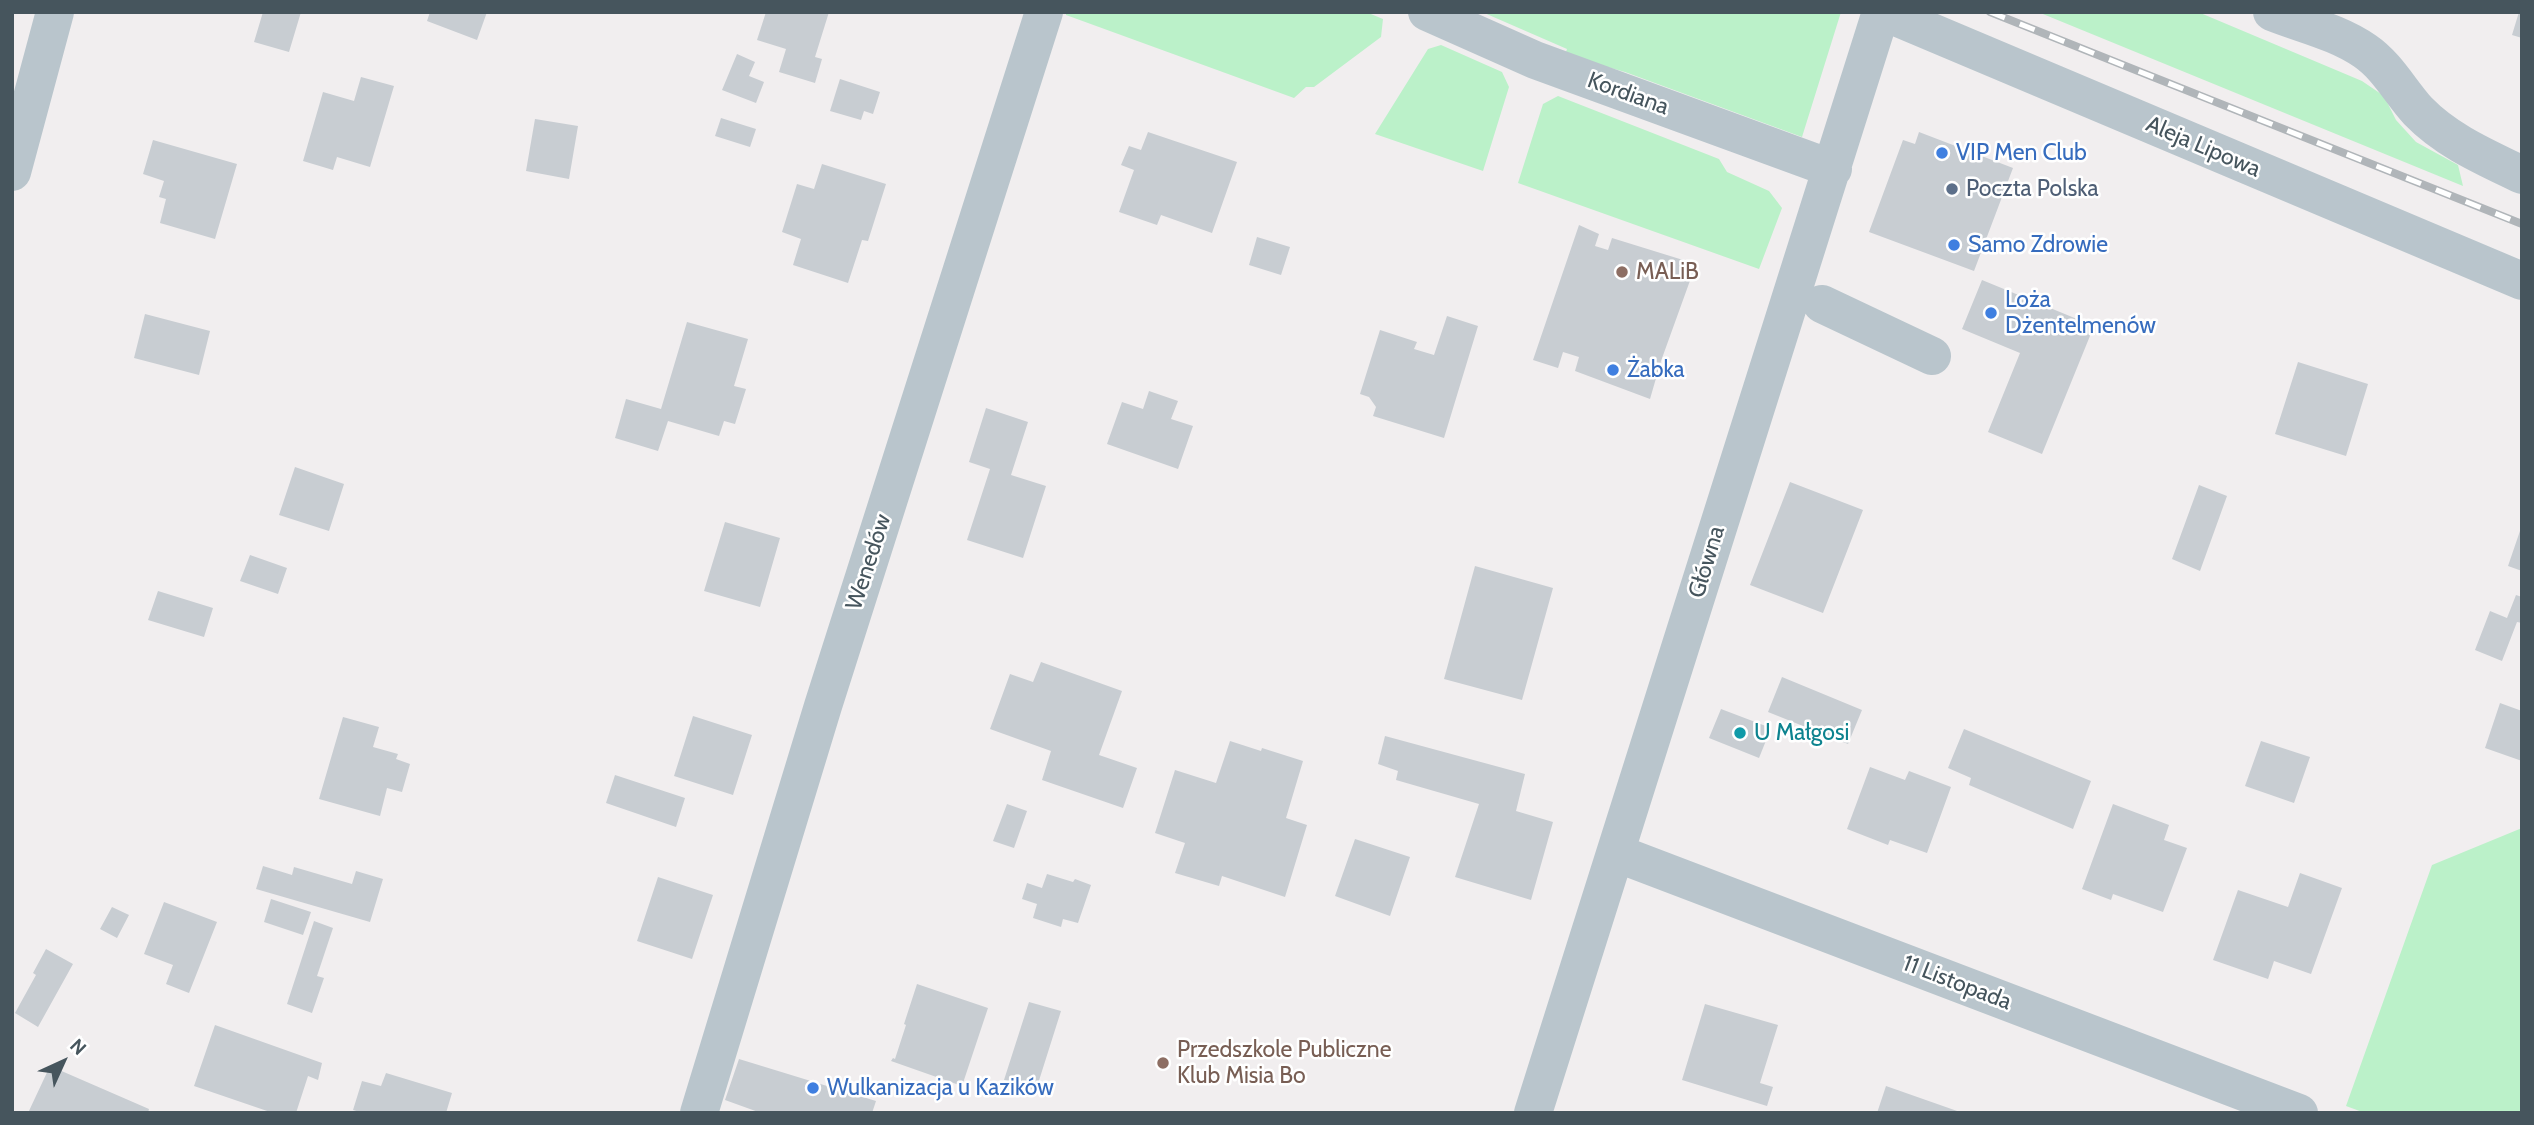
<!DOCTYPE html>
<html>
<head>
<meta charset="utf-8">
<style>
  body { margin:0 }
  #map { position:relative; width:2534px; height:1125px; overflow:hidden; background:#f1eeef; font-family:Cabin,sans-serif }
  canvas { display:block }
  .frame { position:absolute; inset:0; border:14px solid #46555d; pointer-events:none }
  .north { position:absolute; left:28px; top:1027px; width:70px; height:70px; -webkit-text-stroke:5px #fff; paint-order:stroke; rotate:45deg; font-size:19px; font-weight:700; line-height:28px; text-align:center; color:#46555d }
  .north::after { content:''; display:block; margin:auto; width:24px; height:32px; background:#46555d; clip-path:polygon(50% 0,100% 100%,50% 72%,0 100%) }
</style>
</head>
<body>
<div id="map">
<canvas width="2534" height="1125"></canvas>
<div class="frame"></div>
<div class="north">N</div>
</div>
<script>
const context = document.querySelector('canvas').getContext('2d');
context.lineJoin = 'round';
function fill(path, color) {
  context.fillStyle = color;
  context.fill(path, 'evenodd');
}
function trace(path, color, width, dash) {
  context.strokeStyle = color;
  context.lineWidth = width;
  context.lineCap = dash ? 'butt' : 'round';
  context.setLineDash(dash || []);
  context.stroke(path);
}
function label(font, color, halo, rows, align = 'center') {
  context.font = font + ' Cabin,sans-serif';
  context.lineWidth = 5;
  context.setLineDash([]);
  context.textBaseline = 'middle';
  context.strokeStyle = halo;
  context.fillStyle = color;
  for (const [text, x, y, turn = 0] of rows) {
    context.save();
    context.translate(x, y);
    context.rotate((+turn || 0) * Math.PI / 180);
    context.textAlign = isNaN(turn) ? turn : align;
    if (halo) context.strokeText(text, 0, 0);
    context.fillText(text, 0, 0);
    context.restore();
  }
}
const green = new Path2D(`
  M 1066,12 L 1366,12 L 1383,19 L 1381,37 L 1314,87 L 1306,87 L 1294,98 L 1066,15 Z
  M 1482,12 L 1841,12 L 1802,137 L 1625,72 L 1565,55 L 1567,49 Z
  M 2038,12 L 2198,12 L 2362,81 L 2384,96 L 2396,120 L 2416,142 L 2458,165 L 2463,186 Z
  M 1441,45 L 1502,72 L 1509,87 L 1483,171 L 1375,134 L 1428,49 Z
  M 1558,96 L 1719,159 L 1727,172 L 1769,191 L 1782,208 L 1759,269 L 1518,183 L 1543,104 Z
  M 2522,828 L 2522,1113 L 2365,1113 L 2346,1106 L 2432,865 Z`);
const building = new Path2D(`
  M 263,12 L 301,12 L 289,52 L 254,42 Z
  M 430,12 L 487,12 L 477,40 L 427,21 Z
  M 766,12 L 829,12 L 815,57 L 822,59 L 815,83 L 779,72 L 786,49 L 757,40 Z
  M 2519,12 L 2522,12 L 2522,38 L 2512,35 Z
  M 737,54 L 755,62 L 749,76 L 764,82 L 756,103 L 722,90 Z
  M 361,77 L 394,86 L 370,167 L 337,157 L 333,170 L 303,161 L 323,92 L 354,101 Z
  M 840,79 L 880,92 L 873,114 L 864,111 L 861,120 L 830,111 Z
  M 721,118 L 756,129 L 750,147 L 715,136 Z
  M 535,119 L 578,126 L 569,179 L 526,171 Z
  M 1148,132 L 1237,162 L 1212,233 L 1161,215 L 1157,225 L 1119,212 L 1134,170 L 1121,165 L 1129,146 L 1141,150 Z
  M 1919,132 L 2013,168 L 1974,271 L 1869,232 L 1903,140 L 1915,144 Z
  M 153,140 L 237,164 L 215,239 L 160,223 L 166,199 L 159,197 L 164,181 L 143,174 Z
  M 822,164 L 886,184 L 868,241 L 862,240 L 848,283 L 793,265 L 801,239 L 782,232 L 797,184 L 814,189 Z
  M 1579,225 L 1599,234 L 1595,246 L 1608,250 L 1612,238 L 1696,264 L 1661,361 L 1650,399 L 1575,371 L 1579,357 L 1563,352 L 1558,368 L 1533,360 Z
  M 1257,237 L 1290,247 L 1281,275 L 1249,265 Z
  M 1982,280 L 2094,326 L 2042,454 L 1988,432 L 2020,353 L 1962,329 Z
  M 145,314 L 210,331 L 199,375 L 134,358 Z
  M 1447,316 L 1478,326 L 1444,438 L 1373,416 L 1376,407 L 1369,397 L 1360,394 L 1380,330 L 1417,342 L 1414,349 L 1434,355 Z
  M 687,322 L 748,339 L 734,386 L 746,389 L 735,424 L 724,421 L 719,436 L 668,421 L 658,451 L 615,438 L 626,399 L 661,409 Z
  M 2298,362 L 2368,384 L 2346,456 L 2275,434 Z
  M 1149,391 L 1178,401 L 1171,419 L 1193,426 L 1178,469 L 1107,444 L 1122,402 L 1143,409 Z
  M 986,408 L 1028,422 L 1011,475 L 1046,486 L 1023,558 L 967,540 L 990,469 L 969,462 Z
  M 295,467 L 344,484 L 329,531 L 279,515 Z
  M 1790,482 L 1863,510 L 1823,613 L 1750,585 Z
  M 2199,485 L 2227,496 L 2200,571 L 2172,559 Z
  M 725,522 L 780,538 L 760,607 L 704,591 Z
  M 2521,528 L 2522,528 L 2522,571 L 2508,566 Z
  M 250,555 L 287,568 L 278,594 L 240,581 Z
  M 1475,566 L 1553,588 L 1522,700 L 1444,679 Z
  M 158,591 L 213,608 L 204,637 L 148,620 Z
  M 2516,595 L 2522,597 L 2522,623 L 2517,622 L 2502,661 L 2475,650 L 2490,611 L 2507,618 Z
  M 1041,662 L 1122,691 L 1099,755 L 1137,768 L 1123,808 L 1042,780 L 1051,751 L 990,729 L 1010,674 L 1033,682 Z
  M 1782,677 L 1862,710 L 1848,744 L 1768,712 Z
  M 2500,703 L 2522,711 L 2522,761 L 2485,748 Z
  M 1721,709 L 1771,728 L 1759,758 L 1709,738 Z
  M 693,716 L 752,735 L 733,795 L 674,776 Z
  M 343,717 L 379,727 L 373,747 L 398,754 L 396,759 L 410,764 L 402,792 L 387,788 L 380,816 L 319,799 Z
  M 1964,729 L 2091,781 L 2073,829 L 1969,785 L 1971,778 L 1948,768 Z
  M 1385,736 L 1525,774 L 1516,811 L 1553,822 L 1531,900 L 1455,877 L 1479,804 L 1396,780 L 1398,771 L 1378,764 Z
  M 1230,741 L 1261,751 L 1262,748 L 1303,761 L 1286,818 L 1307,825 L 1285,897 L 1222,876 L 1219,886 L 1175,873 L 1185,843 L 1155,833 L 1175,770 L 1216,783 Z
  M 2261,741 L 2310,757 L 2294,803 L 2245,786 Z
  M 1870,767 L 1905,780 L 1909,771 L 1951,787 L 1927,853 L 1890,840 L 1888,845 L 1847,829 Z
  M 615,775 L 685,798 L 676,827 L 606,803 Z
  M 1007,804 L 1027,811 L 1014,848 L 993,841 Z
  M 2113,804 L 2169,825 L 2164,840 L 2187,848 L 2163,912 L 2113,894 L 2111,900 L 2082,889 Z
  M 1355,839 L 1410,857 L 1390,916 L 1335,896 Z
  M 263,866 L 292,875 L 294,867 L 352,884 L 356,871 L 383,879 L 370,922 L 256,889 Z
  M 2300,873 L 2342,888 L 2311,974 L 2274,961 L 2268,979 L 2213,960 L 2238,890 L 2288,907 Z
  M 1047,874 L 1073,882 L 1075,879 L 1091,885 L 1078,923 L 1063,919 L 1061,927 L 1033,918 L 1037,904 L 1022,899 L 1027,883 L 1042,888 Z
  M 658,877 L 713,895 L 692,959 L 637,941 Z
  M 271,899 L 311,912 L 303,935 L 264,922 Z
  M 164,902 L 217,922 L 189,993 L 166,984 L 173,965 L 144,954 Z
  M 112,907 L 129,915 L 117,938 L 100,929 Z
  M 314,921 L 333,928 L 317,976 L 324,978 L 312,1013 L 287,1004 Z
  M 46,949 L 73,964 L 38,1027 L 15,1013 L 36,975 L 33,973 Z
  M 917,984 L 988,1008 L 962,1086 L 891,1061 L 893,1058 L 895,1059 L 906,1025 L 904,1024 Z
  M 1029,1002 L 1061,1011 L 1036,1090 L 1004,1080 Z
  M 1705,1004 L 1778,1025 L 1760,1083 L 1773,1087 L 1767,1106 L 1682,1080 Z
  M 215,1025 L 322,1063 L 318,1080 L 308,1076 L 296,1113 L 273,1113 L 194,1086 Z
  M 739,1059 L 876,1101 L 872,1113 L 761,1113 L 725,1100 Z
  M 50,1066 L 149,1109 L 148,1113 L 28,1113 Z
  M 386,1073 L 452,1093 L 446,1113 L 363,1113 L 353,1110 L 362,1081 L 381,1086 Z
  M 1886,1086 L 1960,1112 L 1960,1113 L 1877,1113 Z`);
const minor = new Path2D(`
  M 1427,12 L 1535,60 L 1833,169
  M 1884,12 L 2522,281
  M 2272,12 C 2302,24 2338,32 2365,51 C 2387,66 2400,91 2418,111 C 2447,141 2485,157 2522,175
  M 12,172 L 55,12
  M 1822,304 L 1932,356
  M 1616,853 L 2299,1113
  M 699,1113 L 823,706 L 1044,12
  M 1533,1113 L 1881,12`);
const rail = new Path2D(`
  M 1990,12 L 2522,224`);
const markers = [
  [1942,153,7,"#3f7fe0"],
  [1952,189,7,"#5c6f8a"],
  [1954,245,7,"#3f7fe0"],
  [1622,272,7,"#8d6e63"],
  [1991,313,7,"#3f7fe0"],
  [1613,370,7,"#3f7fe0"],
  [1740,733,7,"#0f9aa8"],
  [1163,1063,7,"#8d6e63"],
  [813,1088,7,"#3f7fe0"]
];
const streetNames = [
  ["Kordiana",1628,94,20],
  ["Aleja Lipowa",2203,147,23],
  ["Wenedów",869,562,-72],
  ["Główna",1707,562,-73],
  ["11 Listopada",1957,983,21]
];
const shopNames = [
  ["VIP Men Club",1956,153],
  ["Samo Zdrowie",1968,245],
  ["Loża",2005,300],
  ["Dżentelmenów",2005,326],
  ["Żabka",1627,370],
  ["Wulkanizacja u Kazików",827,1088]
];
const serviceNames = [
  ["Poczta Polska",1966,189]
];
const educationNames = [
  ["MALiB",1636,272],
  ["Przedszkole Publiczne",1177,1050],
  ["Klub Misia Bo",1177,1076]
];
const cultureNames = [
  ["U Małgosi",1754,733]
];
fill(green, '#bbf1c9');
fill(building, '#c8cdd2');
trace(minor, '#b9c5cc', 38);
trace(rail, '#b0b5b9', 8);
trace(rail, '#fff', 5, [16]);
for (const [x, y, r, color] of markers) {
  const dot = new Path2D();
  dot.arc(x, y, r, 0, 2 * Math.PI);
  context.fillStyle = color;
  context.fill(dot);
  trace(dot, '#fff', 2.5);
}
label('23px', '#46555d', '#fff', streetNames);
label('23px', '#366cbe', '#fff', shopNames, 'left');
label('23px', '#4e5e75', '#fff', serviceNames, 'left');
label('23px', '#785e54', '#fff', educationNames, 'left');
label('23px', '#0d838f', '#fff', cultureNames, 'left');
</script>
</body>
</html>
